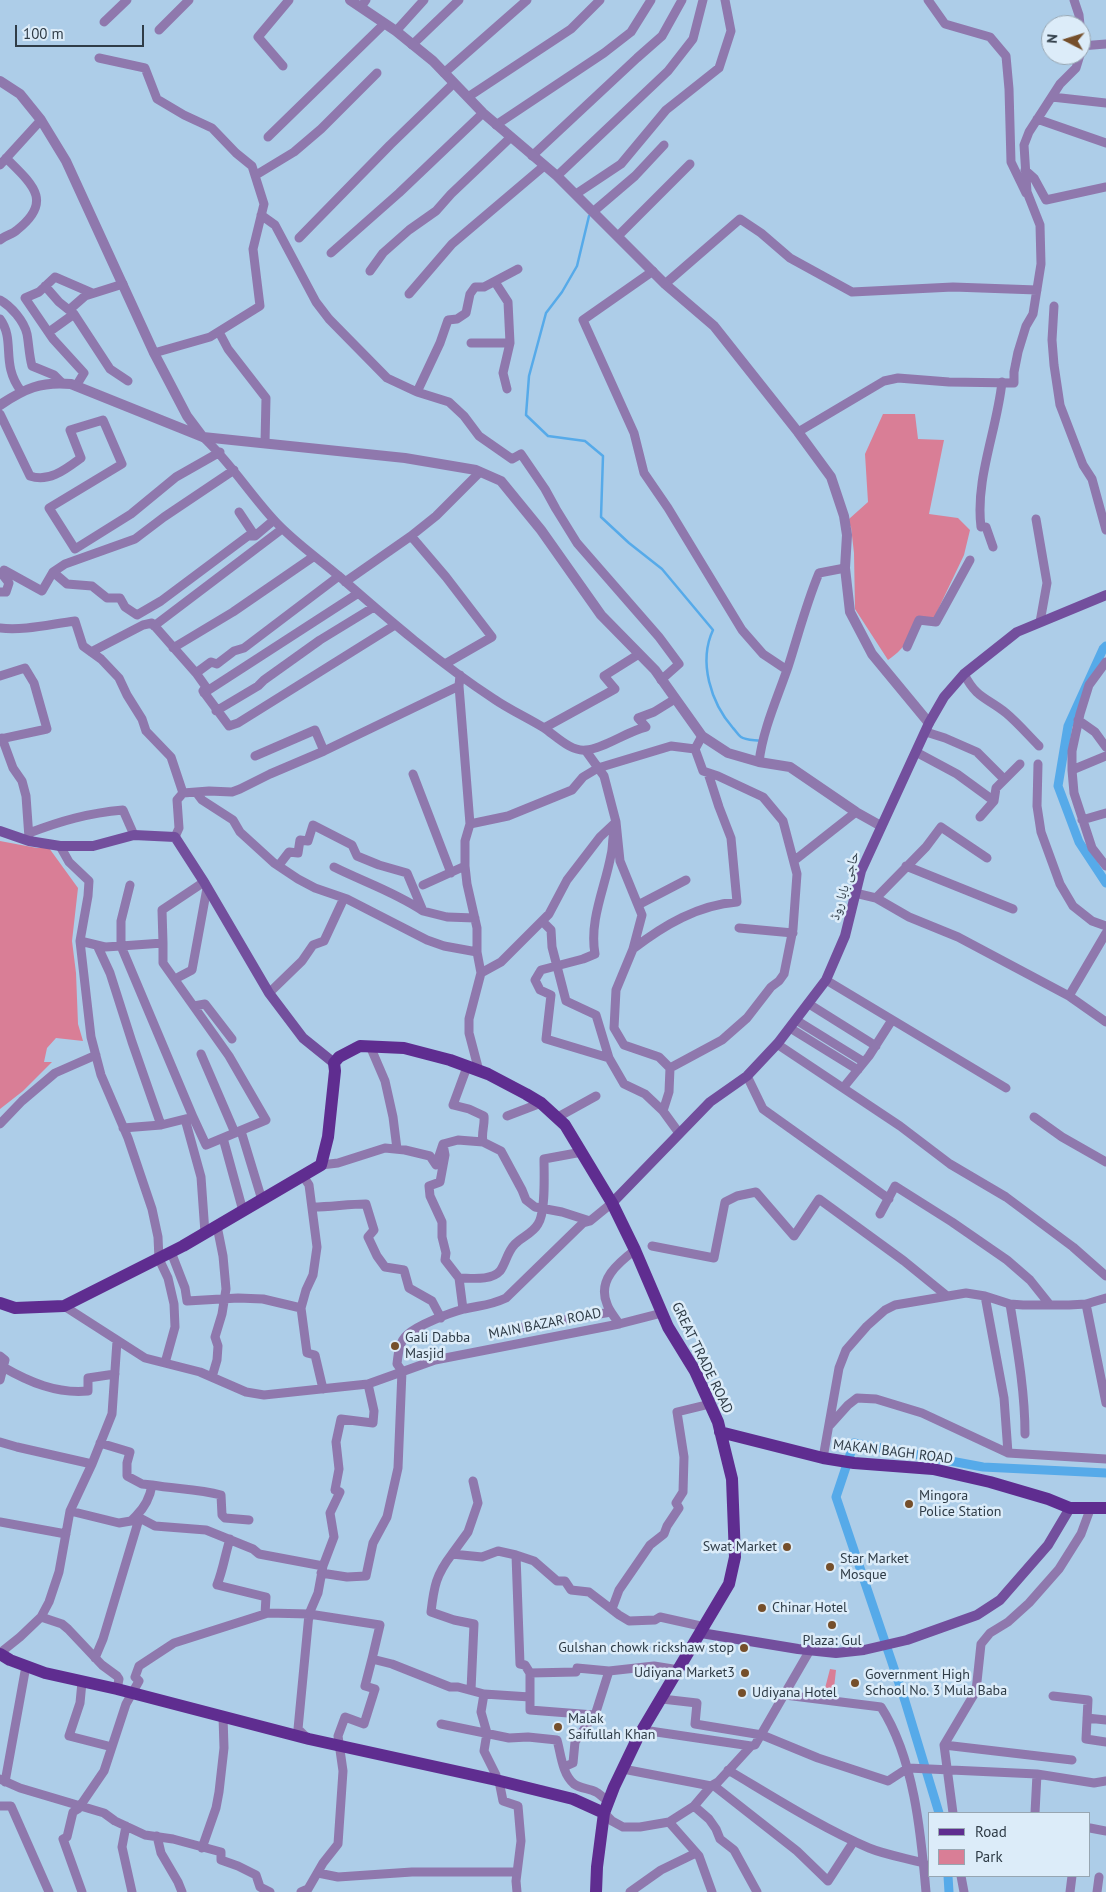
<!DOCTYPE html>
<html>
<head>
<meta charset="utf-8">
<style>
  body { margin:0 }
  #map { position:relative; width:1106px; height:1892px; overflow:hidden; background:#adcde8; font-family:"PT Sans",sans-serif }
  canvas { display:block }
  .legend { position:absolute; left:928px; top:1812px; width:162px; height:65px; box-sizing:border-box; background:#dcecf9; border:1px solid #97a6b2; margin:0; padding:6px 9px; list-style:none; font-size:15px; color:#2f3c47 }
  .legend li { display:flex; align-items:center; gap:10px; height:25px }
  .legend b { width:25px; border:1px solid #97a6b2 }
  .north { position:absolute; left:1041px; top:15px; width:50px; height:50px; box-sizing:border-box; background:#dcecf9; border:1px solid #97a6b2; border-radius:50%; rotate:275deg; font-size:14px; font-weight:700; line-height:20px; text-align:center; color:#2f3c47 }
  .north::after { content:''; display:block; margin:auto; width:18px; height:22px; background:#754f2b; clip-path:polygon(50% 0,100% 100%,50% 72%,0 100%) }
  .scale { position:absolute; left:15px; top:25px; width:129px; height:22px; box-sizing:border-box; border:2px solid #2f3c47; border-top:0; padding-left:6px; font-size:15px; line-height:18px; white-space:nowrap; color:#2f3c47; -webkit-text-stroke:4px #dcecf9; paint-order:stroke }
</style>
</head>
<body>
<div id="map">
<canvas width="1106" height="1892"></canvas>
<ul class="legend">
<li><b style="height:6px;background:#5f2d90"></b>Road</li>
<li><b style="height:14px;background:#d97e96"></b>Park</li>
</ul>
<div class="north">N</div>
<div class="scale">100 m</div>
</div>
<script>
const context = document.querySelector('canvas').getContext('2d');
context.lineJoin = 'round';
function fill(path, color) {
  context.fillStyle = color;
  context.fill(path, 'evenodd');
}
function trace(path, color, width, dash) {
  context.strokeStyle = color;
  context.lineWidth = width;
  context.lineCap = dash ? 'butt' : 'round';
  context.setLineDash(dash || []);
  context.stroke(path);
}
function label(font, color, halo, rows, align = 'center') {
  context.font = font + ' "PT Sans","Noto Naskh Arabic",sans-serif';
  context.lineWidth = 5;
  context.setLineDash([]);
  context.textBaseline = 'middle';
  context.strokeStyle = halo;
  context.fillStyle = color;
  for (const [text, x, y, turn = 0] of rows) {
    context.save();
    context.translate(x, y);
    context.rotate((+turn || 0) * Math.PI / 180);
    context.textAlign = isNaN(turn) ? turn : align;
    if (halo) context.strokeText(text, 0, 0);
    context.fillText(text, 0, 0);
    context.restore();
  }
}
const green = new Path2D(`
  M 883,414 L 915,414 L 918,439 L 944,440 L 929,514 L 958,518 L 970,530 L 964,555 L 934,618 L 917,616 C 909,638 908,646 888,660 L 855,609 L 854,553 L 851,527 L 844,516 L 849,519 L 868,502 L 865,454 Z
  M 0,841 L 37,848 L 49,848 L 78,888 L 72,941 L 76,973 L 78,1024 L 83,1041 L 56,1038 L 47,1048 L 44,1062 L 52,1062 L 23,1091 L 0,1109 Z
  M 830,1669 L 836,1670 L 833,1697 L 823,1696 Z`);
const stream = new Path2D(`
  M 589,216 L 577,266 L 562,292 L 546,313 L 529,376 L 526,415 L 548,436 L 585,441 L 603,456 L 601,517 L 629,543 L 662,569 L 713,630 C 698,662 711,703 733,728 C 736,731 738,735 741,737 C 745,740 754,740 760,741`);
const canal = new Path2D(`
  M 1106,646 L 1103,649 L 1068,726 L 1058,786 L 1079,842 L 1106,883
  M 939,1813 L 905,1701 L 836,1497 L 854,1443 L 983,1467 L 1106,1473
  M 948,1876 L 949,1892`);
const minor = new Path2D(`
  M 928,0 L 945,24 L 990,37 L 1006,56 L 1009,89 L 1011,162 L 1026,193
  M 1074,0 L 1079,15 L 1080,25
  M 361,7 L 366,0
  M 104,22 L 127,0
  M 159,30 L 189,0
  M 396,31 L 424,0
  M 412,45 L 459,0
  M 1081,46 L 1106,44
  M 99,58 L 145,68 L 157,99 L 184,115 L 212,128 L 236,153 L 252,166 L 264,204 L 253,249 L 260,306 L 210,337 L 154,353
  M 283,66 L 258,37 L 289,0
  M 444,73 L 527,0
  M 468,97 L 571,29 L 600,0
  M 1052,97 L 1106,103
  M 1037,119 L 1106,143
  M 496,125 L 604,53 L 631,32 L 651,0
  M 268,137 L 384,24
  M 532,156 L 637,58 L 662,36 L 682,0
  M 0,165 L 41,120
  M 1025,170 L 1034,178 L 1046,200 L 1106,187
  M 256,175 L 294,152 L 321,129 L 377,73
  M 557,176 L 668,71 L 693,39 L 703,0
  M 576,194 L 621,164 L 666,110 L 719,68 L 731,31 L 725,0
  M 594,211 L 635,176 L 664,145
  M 261,215 L 275,225 L 316,302 L 329,319 L 387,378 L 417,392 L 449,402 L 464,416 L 479,436 L 512,459 L 521,454 L 545,489 L 556,509 L 577,543 L 659,637 L 679,664 L 661,680
  M 618,236 L 690,164
  M 299,238 L 390,145 L 454,83
  M 0,240 C 5,235 12,235 17,230 C 54,201 32,184 6,158
  M 331,253 L 399,193 L 483,113
  M 370,271 L 383,253 L 409,230 L 436,211 L 451,194 L 511,137
  M 653,271 L 583,320 L 634,433 L 644,473 L 668,508 L 742,630 L 763,654 L 787,670
  M 495,282 L 508,302 L 510,343 L 503,373 L 507,389
  M 665,284 L 740,219 L 761,233 L 790,258 L 852,292 L 953,287 L 1037,290
  M 45,286 L 59,302 L 74,314 L 110,369 L 128,381
  M 409,294 L 452,244 L 544,166
  M 0,300 C 11,306 24,321 27,334 C 29,345 29,355 32,366 L 54,375 L 62,383
  M 1054,306 L 1052,340 L 1054,365 L 1060,405 L 1083,465 L 1092,479 L 1106,530
  M 69,310 L 85,296 L 123,284
  M 0,319 C 16,341 0,363 21,391
  M 49,332 L 74,314
  M 219,332 L 228,349 L 266,398 L 265,443
  M 471,343 L 510,343
  M 76,386 L 84,373 L 53,339 L 25,298 L 39,292 L 55,277 L 92,293
  M 417,392 L 440,343 L 448,320 L 457,319 L 466,313 L 470,294 L 475,287 L 484,287 L 518,269
  M 0,414 L 30,476 C 49,483 66,469 81,458 L 70,430 L 103,420 L 122,464 L 49,508 L 75,549 L 131,514 L 176,477 L 220,452
  M 798,432 L 884,381 L 898,378 L 949,382 L 1014,383 L 1014,372 L 1018,352 L 1026,326 L 1033,314 L 1041,264 L 1040,225 L 1027,192 L 1024,145 L 1029,132 L 1060,84 L 1076,68 L 1080,55
  M 203,437 C 230,462 249,493 274,520 C 294,542 318,558 340,577 C 389,620 439,663 494,699 C 510,710 528,718 544,728 C 556,736 571,752 586,750 C 603,749 628,731 646,727 L 638,718 L 654,712 L 675,699
  M 239,512 L 255,536
  M 1036,519 L 1047,583 L 1040,622
  M 981,527 C 975,479 997,430 1002,382
  M 986,527 L 993,547
  M 411,536 L 436,516 L 480,472
  M 53,572 L 67,584 L 92,586 L 107,598 L 120,598 L 125,607 L 137,615 L 161,601 L 248,536 L 255,536 L 274,520
  M 345,582 L 411,536 L 446,577 L 492,637 L 445,664
  M 0,592 L 6,592 L 9,583 L 2,574 L 4,570 L 42,591 L 53,572 L 65,564 L 135,539 L 164,517 L 234,470
  M 154,626 L 282,529
  M 0,628 C 23,631 51,624 75,621 L 83,646 L 101,659 L 119,678 L 127,695 L 142,719 L 146,731 L 171,757 L 183,793
  M 907,647 L 919,620 L 936,622 L 970,560
  M 173,648 L 233,612 L 313,557
  M 91,652 L 143,625 L 152,623 L 196,673 L 206,687 L 203,691 L 229,726 L 238,723 L 395,625
  M 1106,662 L 1089,685 L 1080,714 L 1072,751 L 1072,770 L 1074,793 L 1092,848 L 1106,866
  M 196,673 L 211,662 L 217,664 L 234,651 L 244,648 L 339,576
  M 964,674 C 977,699 986,697 1006,713 C 1018,723 1028,735 1039,746
  M 460,675 L 459,686 L 470,824 L 465,841 L 465,866 L 467,884 L 477,928 L 477,952 L 481,973 L 469,1019 L 469,1033 L 479,1071
  M 0,676 L 25,668 L 34,683 L 47,729 L 0,739
  M 204,693 L 357,594
  M 216,711 L 258,686 L 264,680 L 320,640 L 374,607
  M 1078,720 L 1095,732 L 1106,747
  M 544,728 L 615,689 L 604,676 L 639,654
  M 926,732 L 945,738 L 977,752 L 1004,779
  M 2,738 L 13,768 L 22,781 L 26,796 L 29,838
  M 586,751 L 604,776 L 616,822 L 620,861 L 642,915 L 633,949 L 616,990 L 614,1028 L 624,1045 L 659,1057 L 670,1068 L 669,1092 L 663,1111 L 679,1133
  M 916,752 L 957,774 L 994,801
  M 255,756 L 315,730 L 324,751
  M 759,762 C 763,729 777,699 788,667 C 798,636 806,604 819,573 L 845,568
  M 1038,764 L 1037,806 L 1041,832 L 1060,884 L 1073,906 L 1092,921 L 1106,926
  M 1072,770 L 1106,756
  M 413,774 L 451,873
  M 196,792 L 202,800 L 233,820 L 240,832 L 274,863 L 298,879 L 315,888 L 347,899 L 427,940 L 444,946 L 477,952
  M 980,817 L 994,801 L 996,788 L 1020,764
  M 1082,820 L 1106,813
  M 470,824 L 508,816 L 572,790 L 583,777 L 598,768 L 671,746 L 695,749
  M 29,833 C 61,821 88,813 123,810 L 134,835
  M 175,837 L 179,828 L 177,800 L 183,793 L 209,791 L 232,792 L 240,789 L 270,774 L 324,751 L 459,686
  M 60,846 L 69,862 L 89,881 L 88,896 L 80,941 L 91,1037 L 101,1075 L 128,1138 L 152,1209 L 158,1237 L 159,1259 L 168,1278 L 174,1304 L 175,1327 L 165,1363
  M 795,860 L 856,812
  M 279,865 L 289,852 L 298,853 L 300,840 L 308,841 L 313,825 L 352,845 L 357,856 L 379,865 L 407,873 L 423,911 L 447,917 L 475,918
  M 906,866 L 1013,909
  M 334,867 C 364,882 395,892 423,911
  M 423,885 L 465,866
  M 855,893 L 876,898 L 909,917 L 958,937 L 1069,996 L 1106,1022
  M 876,898 L 926,847 L 941,827 L 987,858
  M 638,905 L 686,880
  M 542,921 L 551,930 L 552,947 L 566,1001 L 596,1015 L 609,1058 L 624,1084 L 645,1094 L 663,1111
  M 739,928 L 793,933
  M 80,941 L 105,947 L 121,946 L 193,1117
  M 163,943 L 162,910 L 204,882
  M 97,945 L 110,973 L 132,1042 L 161,1125
  M 633,949 C 664,925 698,905 737,902 L 731,838 L 719,807 L 708,773
  M 481,973 L 501,962 L 549,914 L 567,880 L 600,837 L 616,822
  M 175,979 L 192,970 L 207,888
  M 826,980 L 1006,1088
  M 269,993 L 302,961 L 313,945 L 324,941 L 344,898
  M 1069,996 L 1106,933
  M 809,1004 L 876,1046
  M 194,1006 L 205,1004 L 232,1039
  M 796,1020 L 864,1062
  M 892,1020 L 869,1056 L 843,1088 L 900,1126 L 950,1164 L 1006,1197 L 1073,1247 L 1106,1276
  M 790,1028 L 858,1070
  M 777,1044 L 843,1088
  M 370,1046 L 385,1081 L 393,1117 L 397,1149
  M 201,1054 L 235,1133
  M 609,1058 L 546,1039 L 551,995 L 540,990 L 535,980 L 541,970 L 583,959 L 595,954 C 589,920 605,888 611,855 C 613,848 612,840 614,832
  M 467,1067 L 453,1105 L 469,1109 L 484,1116 C 485,1125 481,1133 483,1142
  M 670,1068 L 722,1040 L 747,1018 L 771,987 L 779,981 L 784,974 L 793,929 L 797,874 L 783,821 L 763,797 L 718,776 L 703,771 L 695,749 L 702,736
  M 747,1076 L 763,1109 L 889,1199
  M 507,1116 L 541,1103
  M 558,1117 L 596,1096
  M 1034,1117 L 1062,1137 L 1106,1162
  M 185,1119 L 201,1177 L 205,1233
  M 0,1124 L 22,1101 L 55,1073 L 96,1055
  M 123,1128 L 161,1125 L 193,1117 L 206,1145 L 266,1120 L 229,1056 L 163,963 L 163,943 L 121,946 L 121,921 L 130,885
  M 241,1131 L 262,1200
  M 223,1138 L 243,1211
  M 443,1144 L 445,1155 L 440,1182 L 429,1186 L 430,1196 L 442,1222 L 442,1237 L 446,1253 L 445,1260 L 459,1278 L 463,1309
  M 321,1165 L 338,1163 L 385,1148 L 405,1150 L 430,1156 L 436,1165 L 443,1144 L 458,1140 L 483,1142 L 501,1151 L 522,1190 L 526,1200 L 535,1207 L 562,1212 L 590,1221
  M 303,1176 L 309,1185 L 317,1247 L 313,1275 L 306,1290 L 301,1308 L 307,1353 L 315,1355 L 323,1389
  M 313,1207 C 331,1207 348,1204 366,1204 L 374,1230 L 368,1237 L 377,1256 L 385,1267 L 404,1270 L 409,1288 L 432,1301 L 441,1318
  M 880,1214 L 895,1186 L 952,1222 L 1007,1260 L 1030,1280 L 1050,1305
  M 652,1246 L 714,1258 L 725,1202 L 737,1196 L 756,1192 L 794,1236 L 819,1199 L 904,1261 L 947,1296
  M 171,1252 L 185,1288 L 187,1301 L 238,1298 L 263,1299 L 301,1308
  M 459,1278 C 471,1278 491,1281 500,1271 C 506,1263 507,1252 515,1244 C 522,1237 533,1233 538,1224 C 546,1212 544,1174 544,1159 L 582,1152
  M 985,1296 L 1004,1398 L 1008,1453
  M 1010,1304 C 1017,1347 1025,1391 1025,1434
  M 1086,1304 L 1106,1403
  M 64,1306 L 145,1358 L 200,1372 L 246,1392 L 264,1395 L 368,1384 L 435,1360 L 619,1324 L 662,1313
  M 619,1324 C 615,1317 609,1311 607,1304 C 597,1280 618,1263 635,1250
  M 518,1328 L 611,1312
  M 0,1356 L 5,1360 L 0,1380
  M 3,1367 C 29,1382 57,1394 88,1391 L 88,1378 L 115,1374
  M 212,1377 L 217,1360 L 218,1346 L 215,1337 L 222,1314 L 226,1289 L 223,1256 L 217,1226
  M 830,1425 L 848,1405 L 857,1398 L 876,1399 L 922,1413 L 1008,1453 L 1106,1459
  M 0,1442 L 17,1447 L 92,1464
  M 100,1443 L 130,1452 L 127,1463 L 127,1476 L 142,1484 L 152,1485
  M 823,1458 L 839,1368 L 846,1350 L 867,1326 L 885,1310 L 895,1305 L 966,1293 L 985,1296 L 1010,1304 L 1023,1305 L 1069,1305 L 1086,1304 L 1106,1298
  M 473,1481 L 478,1503 L 468,1532 L 452,1554 L 482,1557 L 498,1551 L 516,1555 L 534,1561 L 557,1581 L 565,1581 L 571,1590 L 589,1592 L 619,1615 L 629,1621 L 655,1620 L 660,1617 L 705,1627
  M 70,1511 L 119,1523 L 131,1521 L 136,1516 L 155,1526 L 206,1530 L 253,1549 L 259,1554 L 323,1566
  M 136,1516 C 145,1507 150,1498 152,1485 C 175,1489 198,1489 221,1495 L 222,1515 L 225,1518 L 249,1520
  M 0,1522 L 66,1534
  M 230,1539 C 225,1555 223,1570 217,1585 L 266,1597 L 265,1614
  M 452,1554 C 436,1575 434,1586 431,1612 L 454,1620 L 474,1624 L 471,1690
  M 516,1555 L 520,1664 L 525,1665 L 530,1673 L 530,1710 L 594,1715
  M 321,1573 L 347,1577 L 366,1576 L 373,1543 L 387,1517 L 398,1468 L 402,1371 L 397,1364 C 398,1355 399,1342 407,1335 C 418,1325 449,1313 464,1309 C 481,1305 489,1306 506,1298 L 583,1223 L 590,1221 L 612,1203
  M 612,1609 L 619,1590 L 650,1545 L 664,1534 L 667,1526 L 679,1508 L 676,1503 L 683,1492 L 684,1457 L 677,1412 L 710,1404
  M 41,1617 L 62,1624 L 68,1629 L 102,1665 L 117,1676 L 119,1679 L 117,1689
  M 0,1653 L 20,1637 L 41,1617 L 49,1602 L 59,1572 L 70,1511 L 92,1464 L 112,1414 L 117,1341
  M 95,1658 L 103,1639 L 139,1519
  M 530,1673 L 576,1672 L 577,1668 L 609,1671
  M 82,1682 L 80,1703 L 69,1736 L 112,1747
  M 484,1694 L 530,1697
  M 785,1695 L 881,1707 C 914,1758 921,1833 926,1892
  M 1053,1696 L 1088,1700 L 1086,1739 L 1106,1742
  M 662,1699 L 697,1703 L 695,1724 L 762,1735 L 818,1758 L 888,1781 L 908,1768 L 1037,1774 L 1094,1783 L 1106,1781
  M 1087,1718 L 1106,1720
  M 441,1724 L 509,1738 L 528,1737 L 557,1740 C 561,1754 562,1774 574,1784 C 581,1789 589,1788 596,1792 C 600,1794 605,1799 608,1802
  M 643,1730 L 751,1746
  M 307,1738 L 298,1729 L 309,1614 L 318,1593 L 323,1566 L 334,1537 L 330,1513 L 340,1492 L 335,1490 L 339,1469 L 336,1442 L 341,1419 L 373,1423 L 374,1411 L 368,1384
  M 944,1745 L 1072,1760
  M 564,1767 L 573,1763 L 575,1742 L 596,1712 L 609,1671 L 654,1666 L 679,1670
  M 623,1769 L 711,1786
  M 728,1770 C 772,1796 822,1828 869,1848 C 886,1855 906,1858 924,1863
  M 0,1779 L 20,1788 L 104,1813 L 115,1821 L 145,1835 L 173,1839 L 221,1852 L 221,1860 L 238,1866 L 256,1875 L 260,1887 L 270,1892
  M 499,1781 L 503,1801 L 518,1806 L 521,1841 L 516,1881 L 517,1892
  M 5,1782 L 26,1666
  M 713,1785 L 797,1851 L 828,1881 L 854,1841
  M 0,1806 L 11,1806 L 49,1892
  M 694,1806 L 709,1819 L 716,1829 L 720,1839 L 734,1850 L 757,1892
  M 604,1813 L 612,1821 L 623,1827 L 640,1827 L 669,1822 L 694,1806 L 711,1786 L 718,1782 L 751,1746 L 755,1745 L 810,1650
  M 953,1813 L 944,1745 L 976,1691 L 981,1644 L 990,1633 L 1008,1622 L 1029,1603 L 1059,1569 L 1081,1534 L 1091,1507
  M 1035,1813 L 1037,1774
  M 669,1822 L 699,1856 L 712,1892
  M 126,1826 L 122,1847 L 132,1892
  M 1090,1828 L 1106,1831
  M 157,1836 L 161,1853 L 178,1882 L 182,1892
  M 202,1848 L 216,1808 L 219,1792 L 224,1748 L 223,1716
  M 318,1873 L 338,1877 L 412,1872 L 517,1872
  M 961,1876 L 964,1892
  M 82,1892 L 63,1839 L 67,1837 L 73,1812 L 78,1809 L 104,1771 L 126,1704 L 139,1681 L 135,1677 L 139,1666 L 174,1643 L 268,1613 L 309,1614 L 380,1625 L 372,1659 L 392,1664 L 450,1687 L 458,1687 L 484,1694 L 481,1712 L 487,1733 L 484,1751 L 496,1775 L 496,1780
  M 301,1892 L 308,1889 L 323,1863 L 338,1844 L 343,1771 L 338,1736 L 345,1717 L 364,1724 L 375,1689 L 365,1686 L 372,1659
  M 630,1892 L 661,1870 L 696,1853
  M 1070,1892 L 1072,1876
  M 1097,1892 L 1099,1877`);
const tertiary = new Path2D(`
  M 350,0 L 396,31 L 433,61 L 483,113 L 557,176 L 665,284 L 714,326 L 798,432 L 831,477 L 844,516 L 847,535 L 845,568 L 850,612 L 872,654 L 929,723
  M 0,81 L 20,94 L 41,120 L 66,161 L 154,353 L 187,416 L 202,436
  M 0,405 C 24,389 41,381 71,384 L 203,437 L 405,458 L 476,470 L 501,481 L 541,530 L 601,615 L 655,670 L 702,736 L 728,753 L 759,762 L 790,767 L 856,812 L 881,826`);
const secondary = new Path2D(`
  M 0,831 L 29,841 L 60,846 L 93,846 L 134,835 L 175,837 L 204,882 L 269,993 L 303,1038 L 334,1063
  M 612,1203 L 710,1102 L 747,1076 L 778,1043 L 826,980 L 845,936 L 861,871 L 929,723 L 944,697 L 964,674 L 1017,632 L 1106,595
  M 701,1633 L 798,1649 L 836,1653 L 864,1650 L 907,1640 L 977,1615 L 1000,1600 L 1048,1545 L 1070,1508`);
const primary = new Path2D(`
  M 0,1303 L 15,1308 L 64,1306 L 183,1246 L 321,1165 L 328,1137 L 335,1071 L 334,1063 L 339,1057 L 360,1046 L 404,1048 L 450,1060 L 488,1074 L 526,1094 L 541,1103 L 565,1125 L 612,1203 L 635,1250 L 668,1327 L 695,1371 L 718,1422 L 732,1479 L 735,1557 L 729,1584 L 638,1737 L 614,1787 L 604,1813 L 597,1867 L 596,1892
  M 720,1432 L 823,1458 L 854,1463 L 933,1469 L 990,1482 L 1048,1499 L 1070,1508 L 1106,1508
  M 0,1654 L 10,1660 L 45,1673 L 117,1689 L 309,1739 L 496,1780 L 573,1799 L 604,1813`);
const markers = [
  [395,1346,5,"#754f2b"],
  [909,1504,5,"#754f2b"],
  [787,1547,5,"#754f2b"],
  [830,1567,5,"#754f2b"],
  [762,1608,5,"#754f2b"],
  [832,1625,5,"#754f2b"],
  [744,1648,5,"#754f2b"],
  [745,1673,5,"#754f2b"],
  [855,1683,5,"#754f2b"],
  [742,1693,5,"#754f2b"],
  [558,1727,5,"#754f2b"]
];
const streetNames = [
  ["حاجی بابا روڈ",845,886,-73],
  ["MAIN BAZAR ROAD",545,1324,-11],
  ["GREAT TRADE ROAD",702,1358,64],
  ["MAKAN BAGH ROAD",893,1452,7]
];
const poiNames = [
  ["Gali Dabba",405,1338],
  ["Masjid",405,1354],
  ["Mingora",919,1496],
  ["Police Station",919,1512],
  ["Swat Market",777,1547,"right"],
  ["Star Market",840,1559],
  ["Mosque",840,1575],
  ["Chinar Hotel",772,1608],
  ["Plaza: Gul",832,1641,"center"],
  ["Gulshan chowk rickshaw stop",734,1648,"right"],
  ["Udiyana Market3",735,1673,"right"],
  ["Government High",865,1675],
  ["School No. 3 Mula Baba",865,1691],
  ["Udiyana Hotel",752,1693],
  ["Malak",568,1719],
  ["Saifullah Khan",568,1735]
];
fill(green, '#d97e96');
trace(stream, '#56aae9', 2.5);
trace(canal, '#56aae9', 9);
trace(minor, '#8f78ad', 9);
trace(tertiary, '#8f78ad', 10);
trace(secondary, '#734f9d', 10);
trace(primary, '#5f2d90', 12);
for (const [x, y, r, color] of markers) {
  const dot = new Path2D();
  dot.arc(x, y, r, 0, 2 * Math.PI);
  context.fillStyle = color;
  context.fill(dot);
  trace(dot, '#dcecf9', 2);
}
label('14px', '#2f3c47', '#dcecf9', streetNames);
label('14px', '#2f3c47', '#dcecf9', poiNames, 'left');
</script>
</body>
</html>
